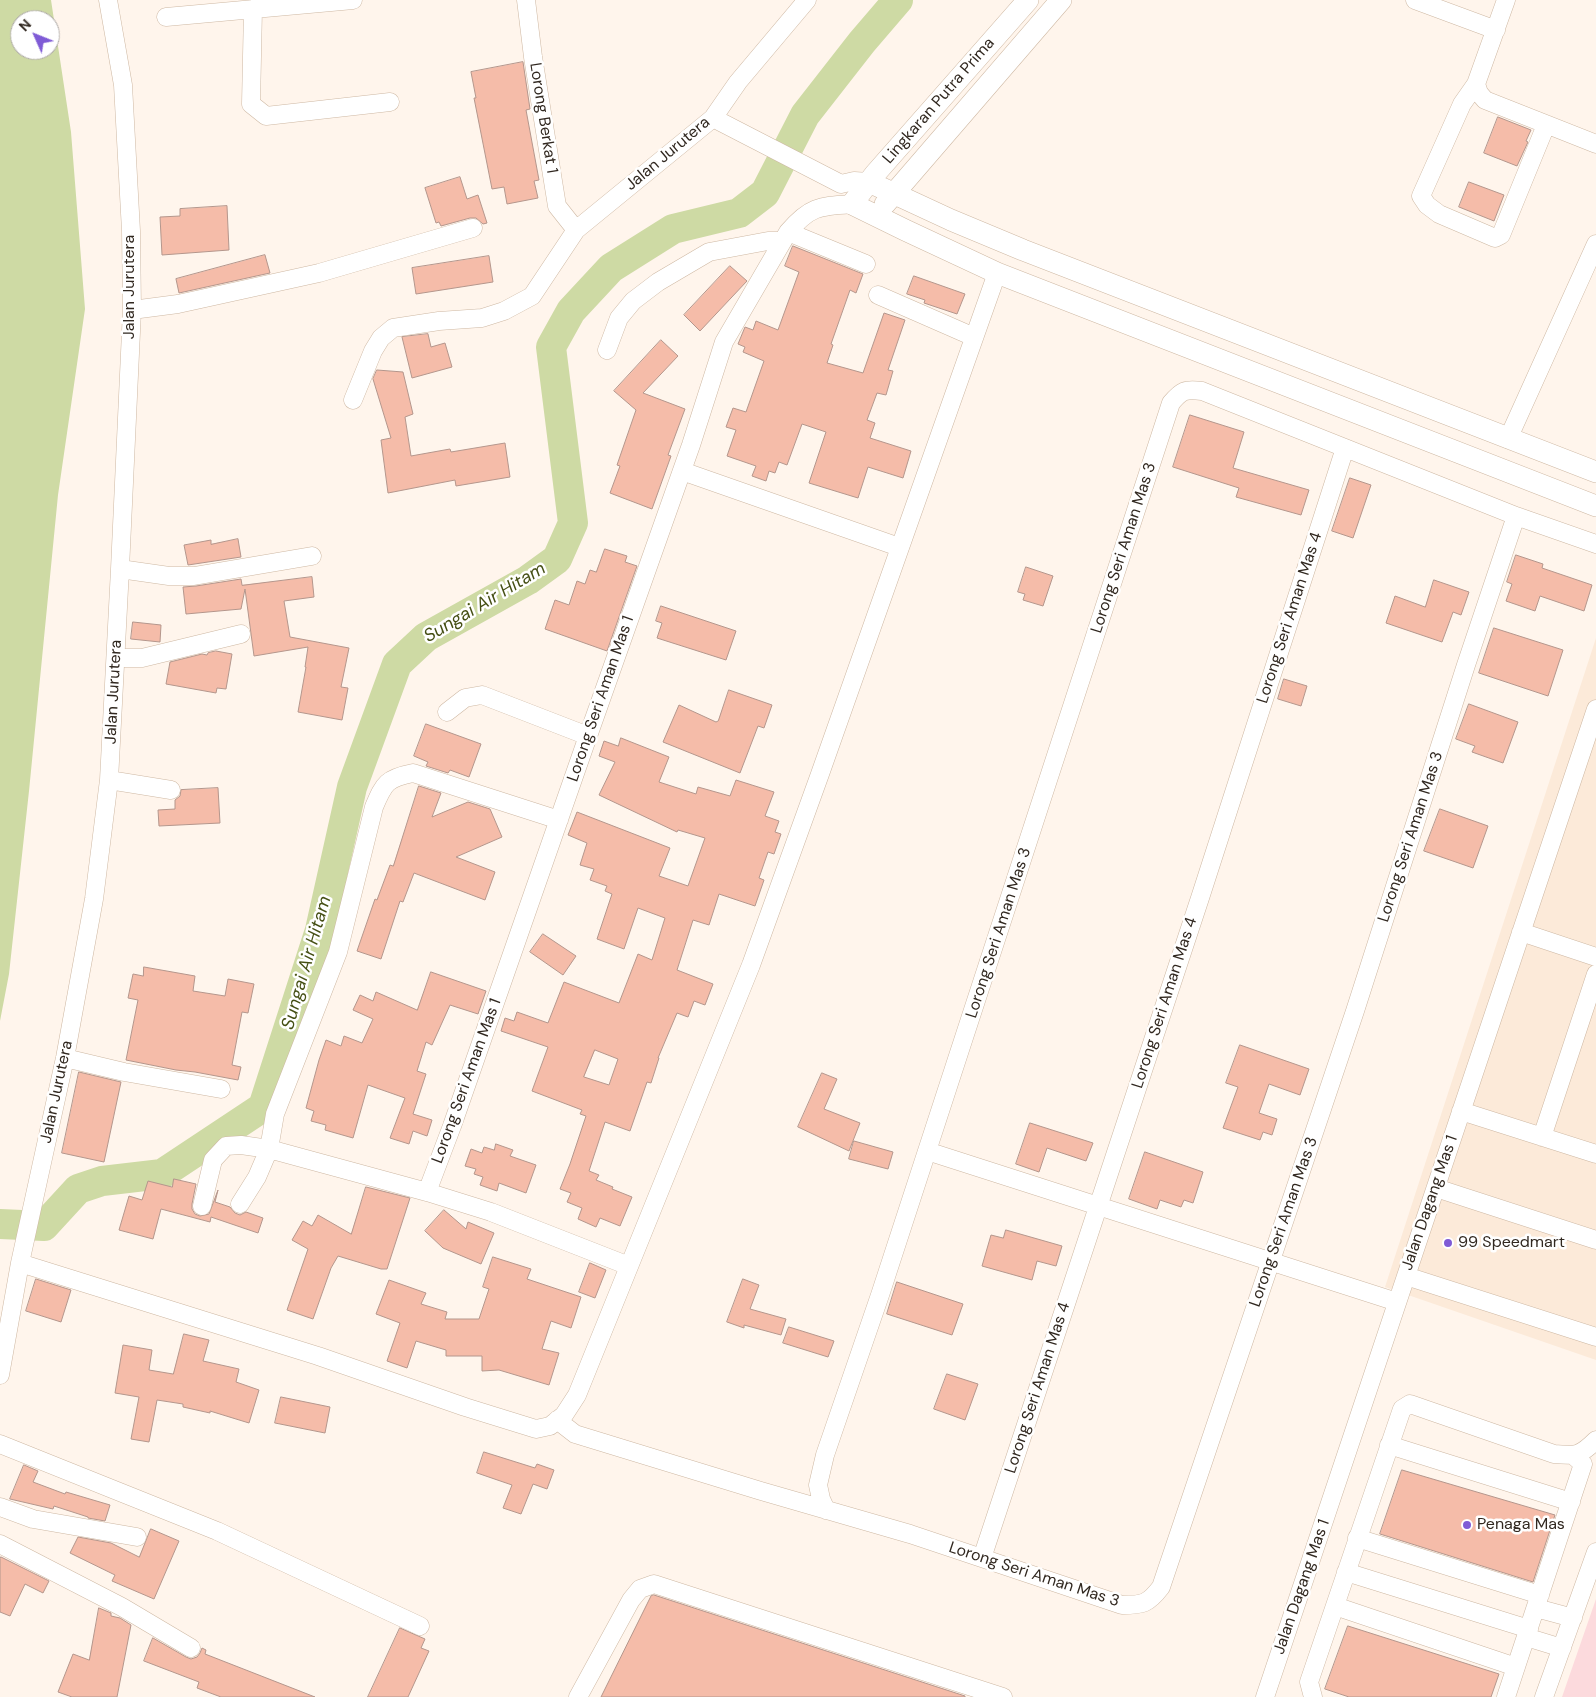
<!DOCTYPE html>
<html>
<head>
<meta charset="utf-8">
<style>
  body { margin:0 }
  #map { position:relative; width:1596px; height:1697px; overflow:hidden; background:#fff5ec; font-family:"DM Sans",sans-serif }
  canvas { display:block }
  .north { position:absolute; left:10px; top:10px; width:50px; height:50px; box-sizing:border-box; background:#fff; border:1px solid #ada9a6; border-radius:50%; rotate:314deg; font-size:14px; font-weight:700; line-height:20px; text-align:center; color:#312820 }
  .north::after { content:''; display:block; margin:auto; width:18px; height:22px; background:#7f5bd6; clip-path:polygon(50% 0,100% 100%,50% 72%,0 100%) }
</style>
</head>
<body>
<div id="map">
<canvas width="1596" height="1697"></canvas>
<div class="north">N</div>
</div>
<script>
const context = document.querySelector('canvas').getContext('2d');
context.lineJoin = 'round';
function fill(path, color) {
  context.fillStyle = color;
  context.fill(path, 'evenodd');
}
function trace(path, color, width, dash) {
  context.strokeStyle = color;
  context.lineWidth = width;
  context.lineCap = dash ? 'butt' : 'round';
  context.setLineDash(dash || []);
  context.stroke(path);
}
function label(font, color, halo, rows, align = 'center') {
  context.font = font + ' "DM Sans",sans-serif';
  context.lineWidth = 5;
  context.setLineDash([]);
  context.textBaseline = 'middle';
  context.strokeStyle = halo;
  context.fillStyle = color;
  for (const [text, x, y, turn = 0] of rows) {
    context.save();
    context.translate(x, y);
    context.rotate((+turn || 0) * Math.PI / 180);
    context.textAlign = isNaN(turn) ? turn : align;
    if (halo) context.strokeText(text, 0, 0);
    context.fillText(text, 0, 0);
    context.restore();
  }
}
const built = new Path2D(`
  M 1596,638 L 1596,1360 L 1385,1287 Z`);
const green = new Path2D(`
  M 1596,1599 L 1596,1697 L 1562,1697 Z`);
const water = new Path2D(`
  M 0,0 L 51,0 L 71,132 L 85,309 L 58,495 L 29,791 L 9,974 L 0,1021 ZM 20,20 L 50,20 L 50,50 L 20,50 Z`);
const river = new Path2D(`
  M 0,1224 L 44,1226 L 78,1189 L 102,1181 L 162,1174 L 263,1107 L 320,930 L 352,787 L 397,664 L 426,637 L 528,580 L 557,559 L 573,523 L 551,347 L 571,311 L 611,268 L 673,229 L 739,213 L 765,193 L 805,115 L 862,42 L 898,0`);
const building = new Path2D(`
  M 523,62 L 530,109 L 526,110 L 539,180 L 534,181 L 538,198 L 507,204 L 504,187 L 492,189 L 474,98 L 476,98 L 471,72 Z
  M 1498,117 L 1531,130 L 1526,141 L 1528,142 L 1517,166 L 1484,153 Z
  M 460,177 L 467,199 L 478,195 L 487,223 L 483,224 L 476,218 L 470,218 L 441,226 L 439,222 L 436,223 L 425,188 Z
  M 1469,182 L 1504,195 L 1494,221 L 1459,207 Z
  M 227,206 L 229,250 L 162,255 L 160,217 L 180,216 L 180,209 Z
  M 793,246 L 863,274 L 856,293 L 850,290 L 831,344 L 833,345 L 827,363 L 863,373 L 884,313 L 905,320 L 888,370 L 893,371 L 886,395 L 877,393 L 867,420 L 875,423 L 870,438 L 911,451 L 903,478 L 868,467 L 858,498 L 809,483 L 826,432 L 802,424 L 787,465 L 779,462 L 775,473 L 769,471 L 766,481 L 752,476 L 756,466 L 727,456 L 736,430 L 726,427 L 733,408 L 746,412 L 764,361 L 743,352 L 745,347 L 738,344 L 745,327 L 753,330 L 756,321 L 778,330 L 799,272 L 785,266 Z
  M 265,255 L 270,273 L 179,293 L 176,279 Z
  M 489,256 L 493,282 L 416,294 L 412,268 Z
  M 730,266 L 747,281 L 700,331 L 684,315 Z
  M 914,276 L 965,294 L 957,314 L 924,303 L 925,300 L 907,294 Z
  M 428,334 L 431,347 L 445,343 L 452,367 L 412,378 L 402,337 Z
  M 661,340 L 678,356 L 643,393 L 685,409 L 668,455 L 671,456 L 652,509 L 610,493 L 620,466 L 617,465 L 636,410 L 614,391 Z
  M 377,370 L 403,372 L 413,414 L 405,417 L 411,456 L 450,449 L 451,452 L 505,443 L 510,477 L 456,486 L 455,480 L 388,493 L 381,440 L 391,438 L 373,379 Z
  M 1190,415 L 1244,432 L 1233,468 L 1309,490 L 1301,515 L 1236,497 L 1239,488 L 1173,467 Z
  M 1350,478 L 1371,485 L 1353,538 L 1332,531 Z
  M 238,539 L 241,557 L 188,565 L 184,545 L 211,540 L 211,544 Z
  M 605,549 L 627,556 L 625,562 L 637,566 L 607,651 L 545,629 L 555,600 L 569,605 L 577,581 L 585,584 L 590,570 L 596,572 Z
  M 1516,555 L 1543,564 L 1542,568 L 1592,585 L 1584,611 L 1540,596 L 1535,611 L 1506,601 L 1512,584 L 1507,582 Z
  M 1026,567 L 1053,576 L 1043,606 L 1023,600 L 1025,594 L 1018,592 Z
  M 312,577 L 314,597 L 284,601 L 290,637 L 349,648 L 341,687 L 348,688 L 342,720 L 298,712 L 306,667 L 305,667 L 308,647 L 254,656 L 245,589 L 241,609 L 186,614 L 183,587 L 196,586 L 241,579 L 242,585 Z
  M 1434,580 L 1469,592 L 1461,615 L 1453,612 L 1442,642 L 1386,623 L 1395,596 L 1425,607 Z
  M 661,606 L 736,631 L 726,660 L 657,638 L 662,623 L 656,621 Z
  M 133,622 L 161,625 L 160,642 L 131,639 Z
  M 1494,628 L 1563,650 L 1548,696 L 1479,673 Z
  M 216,651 L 232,654 L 226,689 L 217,688 L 216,693 L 166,684 L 170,662 L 202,654 L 207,655 L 208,653 Z
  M 1284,679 L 1307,686 L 1301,706 L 1278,699 Z
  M 729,690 L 772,705 L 764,728 L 758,726 L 740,773 L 663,742 L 679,705 L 716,722 L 718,721 Z
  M 1469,704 L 1518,722 L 1503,763 L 1472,752 L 1475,746 L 1456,739 Z
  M 426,724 L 481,744 L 469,777 L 450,770 L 448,773 L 426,766 L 428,762 L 414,756 Z
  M 621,738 L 669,757 L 659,782 L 696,794 L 698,787 L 730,796 L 736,780 L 774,792 L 765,816 L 779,821 L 775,832 L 781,834 L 774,854 L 768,852 L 759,878 L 764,880 L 755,906 L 719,894 L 709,925 L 693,920 L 677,970 L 713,984 L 705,1005 L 694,1001 L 688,1017 L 677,1013 L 658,1058 L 659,1058 L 651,1083 L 647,1082 L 630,1131 L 605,1122 L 589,1171 L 599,1175 L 596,1180 L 613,1187 L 612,1189 L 632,1197 L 620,1226 L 600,1218 L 596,1227 L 578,1219 L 582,1208 L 567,1202 L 571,1193 L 560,1189 L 570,1164 L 586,1116 L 580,1114 L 582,1110 L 532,1091 L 548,1047 L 501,1031 L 505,1018 L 514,1021 L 517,1012 L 548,1023 L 564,982 L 619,1003 L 638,954 L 652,960 L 665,918 L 638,908 L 624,949 L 597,939 L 612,894 L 605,891 L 607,886 L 590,880 L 594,869 L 580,865 L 587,843 L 568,835 L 577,812 L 670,848 L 659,876 L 688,886 L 705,838 L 678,830 L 677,832 L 599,795 L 615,762 L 599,756 L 604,741 L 618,746 ZM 595,1050 L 618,1059 L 609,1085 L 584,1077 Z
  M 419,786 L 441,793 L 432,817 L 468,802 L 490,809 L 502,837 L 456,857 L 495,872 L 485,900 L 414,873 L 403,902 L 400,901 L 381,959 L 357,951 L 375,899 L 377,900 L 390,865 L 393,866 Z
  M 218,788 L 220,823 L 159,826 L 158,810 L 175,809 L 175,800 L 180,796 L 181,790 Z
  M 1440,809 L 1488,826 L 1473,868 L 1424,851 Z
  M 543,934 L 576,956 L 563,975 L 530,952 Z
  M 144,967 L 195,976 L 193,991 L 225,996 L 228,979 L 254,984 L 248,1013 L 242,1012 L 232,1065 L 241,1067 L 238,1080 L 195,1072 L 176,1070 L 126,1060 L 138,1000 L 128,998 L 133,974 L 143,976 Z
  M 431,972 L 486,991 L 478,1014 L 450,1005 L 432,1045 L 426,1042 L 417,1071 L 426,1074 L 413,1114 L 432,1120 L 427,1136 L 413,1131 L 409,1144 L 390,1138 L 405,1098 L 368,1085 L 353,1138 L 325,1130 L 326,1125 L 311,1121 L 314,1111 L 306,1108 L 319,1060 L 326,1040 L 341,1046 L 344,1036 L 362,1043 L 373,1019 L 353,1010 L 360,995 L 373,1001 L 376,992 L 417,1010 Z
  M 1240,1045 L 1309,1069 L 1300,1095 L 1269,1084 L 1259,1113 L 1277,1119 L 1272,1135 L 1263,1132 L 1260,1140 L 1223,1128 L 1238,1087 L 1226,1083 Z
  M 79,1072 L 121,1082 L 104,1162 L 62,1153 Z
  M 822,1073 L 837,1079 L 824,1109 L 860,1123 L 849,1151 L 798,1127 Z
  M 1030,1123 L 1093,1143 L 1086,1161 L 1047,1148 L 1039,1172 L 1016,1164 Z
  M 854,1141 L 893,1152 L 888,1169 L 849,1159 Z
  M 496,1144 L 513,1150 L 510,1156 L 536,1165 L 526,1193 L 499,1183 L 497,1191 L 480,1185 L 483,1177 L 474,1174 L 476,1169 L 465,1166 L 471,1149 L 482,1153 L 484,1147 L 494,1150 Z
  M 1145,1152 L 1203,1172 L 1193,1203 L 1184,1200 L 1181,1207 L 1160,1200 L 1157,1209 L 1129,1199 Z
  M 174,1179 L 196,1184 L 192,1204 L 192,1209 L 195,1214 L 200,1216 L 209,1214 L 218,1190 L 215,1202 L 230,1207 L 235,1213 L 240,1215 L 246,1212 L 263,1218 L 258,1233 L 211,1217 L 210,1222 L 161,1209 L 153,1239 L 119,1230 L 129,1196 L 142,1200 L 148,1181 L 172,1187 Z
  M 366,1187 L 410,1198 L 387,1269 L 381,1269 L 338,1256 L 331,1268 L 313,1319 L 287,1310 L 308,1249 L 292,1240 L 303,1221 L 312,1226 L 318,1215 L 351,1234 Z
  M 444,1210 L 466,1229 L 468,1222 L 494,1233 L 481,1264 L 443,1248 L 425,1231 Z
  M 1006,1230 L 1062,1246 L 1056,1266 L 1037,1261 L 1032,1280 L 982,1266 L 991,1235 L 1003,1238 Z
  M 493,1257 L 531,1269 L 527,1279 L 581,1297 L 571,1328 L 551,1321 L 542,1349 L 559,1353 L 549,1385 L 499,1370 L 482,1371 L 482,1356 L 446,1356 L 446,1350 L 416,1341 L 407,1368 L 387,1361 L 400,1323 L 376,1314 L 389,1280 L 426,1293 L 421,1304 L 447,1312 L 445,1319 L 479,1319 L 489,1289 L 483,1287 Z
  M 590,1263 L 606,1270 L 595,1298 L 579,1292 Z
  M 36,1279 L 71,1290 L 61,1322 L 26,1311 Z
  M 743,1279 L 759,1285 L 750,1309 L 786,1319 L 781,1335 L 744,1325 L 744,1328 L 727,1322 Z
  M 897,1282 L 963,1304 L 952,1335 L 887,1314 Z
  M 789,1327 L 834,1341 L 828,1357 L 783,1343 Z
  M 184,1334 L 209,1340 L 203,1361 L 239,1369 L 236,1382 L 259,1390 L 249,1423 L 210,1411 L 210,1413 L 183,1407 L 183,1404 L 157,1400 L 149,1442 L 131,1439 L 139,1397 L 115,1393 L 123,1345 L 152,1350 L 149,1370 L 173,1374 Z
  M 947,1374 L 978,1384 L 965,1420 L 934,1409 Z
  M 281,1397 L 330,1407 L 325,1433 L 275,1423 Z
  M 484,1452 L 535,1468 L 537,1464 L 554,1470 L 547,1489 L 533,1484 L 521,1514 L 503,1508 L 512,1485 L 477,1473 Z
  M 24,1465 L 38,1471 L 33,1482 L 65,1494 L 66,1492 L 110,1505 L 105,1521 L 88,1518 L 88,1517 L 54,1506 L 53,1509 L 10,1499 Z
  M 1402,1470 L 1555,1515 L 1533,1582 L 1380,1534 Z
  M 151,1529 L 179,1541 L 154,1599 L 112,1581 L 115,1575 L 70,1553 L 78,1537 L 111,1543 L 139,1557 Z
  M 1,1557 L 49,1581 L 43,1593 L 25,1584 L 10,1616 L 0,1612 L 0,1559 Z
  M 654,1595 L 965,1696 L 965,1697 L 601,1697 L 651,1596 Z
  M 99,1608 L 111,1613 L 111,1616 L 120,1618 L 131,1625 L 117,1697 L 72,1697 L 58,1692 L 73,1654 L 89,1660 Z
  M 1348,1626 L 1499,1674 L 1491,1697 L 1349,1697 L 1325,1689 Z
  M 400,1628 L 425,1639 L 421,1648 L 429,1651 L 408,1697 L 368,1697 Z
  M 153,1638 L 186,1657 L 191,1659 L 197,1657 L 200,1653 L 202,1648 L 206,1650 L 205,1654 L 315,1697 L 221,1697 L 197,1688 L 199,1682 L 144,1661 Z`);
const minor = new Path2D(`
  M 526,0 L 533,57 L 557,206 L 576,230
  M 1415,0 L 1496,30
  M 1506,0 L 1476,84 L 1479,93 L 1485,100 L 1596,144
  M 253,9 L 251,104 L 266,116 L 390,102
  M 166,17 L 353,0
  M 1476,84 L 1462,104 L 1421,196 L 1427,205 L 1439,214 L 1495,238 L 1501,235 L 1546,125
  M 713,118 L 841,184 L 854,181 L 869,182
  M 788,232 L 866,264
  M 878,295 L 974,337
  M 132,310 L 178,304 L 319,273 L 473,228
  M 607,350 L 619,318 L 633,301 L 658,282 L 709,252 L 768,241 L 783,241
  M 353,400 L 373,351 L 381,338 L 393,328 L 439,321 L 482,318 L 504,311 L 532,296 L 576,230 L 713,118 L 738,82 L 807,0
  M 1508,439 L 1596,244
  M 682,471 L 899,547
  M 120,569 L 169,576 L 194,576 L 312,556
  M 116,658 L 142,658 L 241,634
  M 447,712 L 465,698 L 482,695 L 588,736
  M 109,780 L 171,790
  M 1521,932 L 1596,957
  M 65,1058 L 124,1072 L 221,1089
  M 1461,1111 L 1596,1154
  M 1542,1137 L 1596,974
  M 927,1151 L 1397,1302
  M 1436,1188 L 1596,1240
  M 427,1192 L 452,1126 L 588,736 L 691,445 L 724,342 L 788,232 C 810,206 820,206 852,204
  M 240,1204 L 257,1177 L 269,1149 L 275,1114 L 338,952 L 374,807 C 384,783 387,778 413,773 L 559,820
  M 202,1206 L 213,1160 L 226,1146 L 241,1145 L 269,1149 L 427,1192 L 491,1212 L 629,1266
  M 20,1263 L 318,1356 L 465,1407 L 536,1429 L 550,1426 L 564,1415 L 577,1395 L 751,965 L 820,774 L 997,273
  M 1406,1276 L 1596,1337
  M 0,1375 L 20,1263 L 65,1058 L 94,899 L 109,780 L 120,569 L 132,310 L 131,231 L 123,85 L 108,0
  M 557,1420 L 575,1434 L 761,1491 L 910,1534 L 1122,1605 C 1143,1605 1148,1604 1161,1587 L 1355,1011 L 1466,665 L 1516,516
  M 0,1444 L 217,1531 L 420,1626
  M 1389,1445 L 1571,1502
  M 0,1507 L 33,1519 L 137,1537
  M 826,1510 L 821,1499 L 818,1485 L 825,1455 L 880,1295 L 1171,403 C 1182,390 1185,389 1202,391 L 1516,516 L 1596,544
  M 1357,1538 L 1540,1595
  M 0,1544 L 122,1607 L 191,1648
  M 982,1558 L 1200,898 L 1345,448
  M 1346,1572 L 1529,1629
  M 1335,1606 L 1516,1667
  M 1536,1608 L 1573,1618
  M 1526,1637 L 1562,1648
  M 578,1697 L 631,1600 L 640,1589 L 654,1584 L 1003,1697
  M 1265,1697 L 1596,709
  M 1313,1697 L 1309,1682 L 1402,1409 L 1410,1404 L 1554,1454 C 1576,1456 1580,1456 1596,1440
  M 1506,1697 L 1583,1464 L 1574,1456
  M 1544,1697 L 1596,1552`);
const major = new Path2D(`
  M 1028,0 L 875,174 L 852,204 L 905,230 L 997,273 L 1596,506
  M 869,182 L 951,220 L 1023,250 L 1596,472
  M 885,204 L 1061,0`);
const markers = [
  [1448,1243,5,"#7f5bd6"],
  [1467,1525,5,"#7f5bd6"]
];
const streetNames = [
  ["Lingkaran Putra Prima",939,101,-49],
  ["Lorong Berkat 1",543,118,81],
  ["Jalan Jurutera",668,154,-40],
  ["Jalan Jurutera",130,287,-90],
  ["Lorong Seri Aman Mas 3",1124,548,-72],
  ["Lorong Seri Aman Mas 4",1290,618,-72],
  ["Jalan Jurutera",114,692,-87],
  ["Lorong Seri Aman Mas 1",601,699,-71],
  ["Lorong Seri Aman Mas 3",1411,837,-72],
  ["Lorong Seri Aman Mas 3",999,933,-72],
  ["Lorong Seri Aman Mas 4",1165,1003,-72],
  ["Lorong Seri Aman Mas 1",467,1081,-70],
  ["Jalan Jurutera",57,1092,-78],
  ["Jalan Dagang Mas 1",1430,1203,-71],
  ["Lorong Seri Aman Mas 3",1284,1222,-71],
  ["Lorong Seri Aman Mas 4",1038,1388,-72],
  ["Lorong Seri Aman Mas 3",1034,1575,18],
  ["Jalan Dagang Mas 1",1302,1587,-71]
];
const poiNames = [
  ["99 Speedmart",1458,1243],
  ["Penaga Mas",1477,1525]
];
const waterNames = [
  ["Sungai Air Hitam",485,603,-31],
  ["Sungai Air Hitam",307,963,-74]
];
fill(built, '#fcead9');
fill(green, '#fcdadd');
fill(water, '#cedaa4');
trace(river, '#cedaa4', 30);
fill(building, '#f5bca9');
trace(building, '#b4968c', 1);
trace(minor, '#ceb8a3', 19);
trace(major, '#ceb8a3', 22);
trace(minor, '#fff', 18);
trace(major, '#fff', 21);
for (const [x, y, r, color] of markers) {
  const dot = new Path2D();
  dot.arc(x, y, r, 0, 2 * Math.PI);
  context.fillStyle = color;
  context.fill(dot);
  trace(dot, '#fff', 2);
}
label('16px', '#312820', '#fff', streetNames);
label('16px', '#312820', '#fff', poiNames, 'left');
label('italic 18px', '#454f14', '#fff', waterNames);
</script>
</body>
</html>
